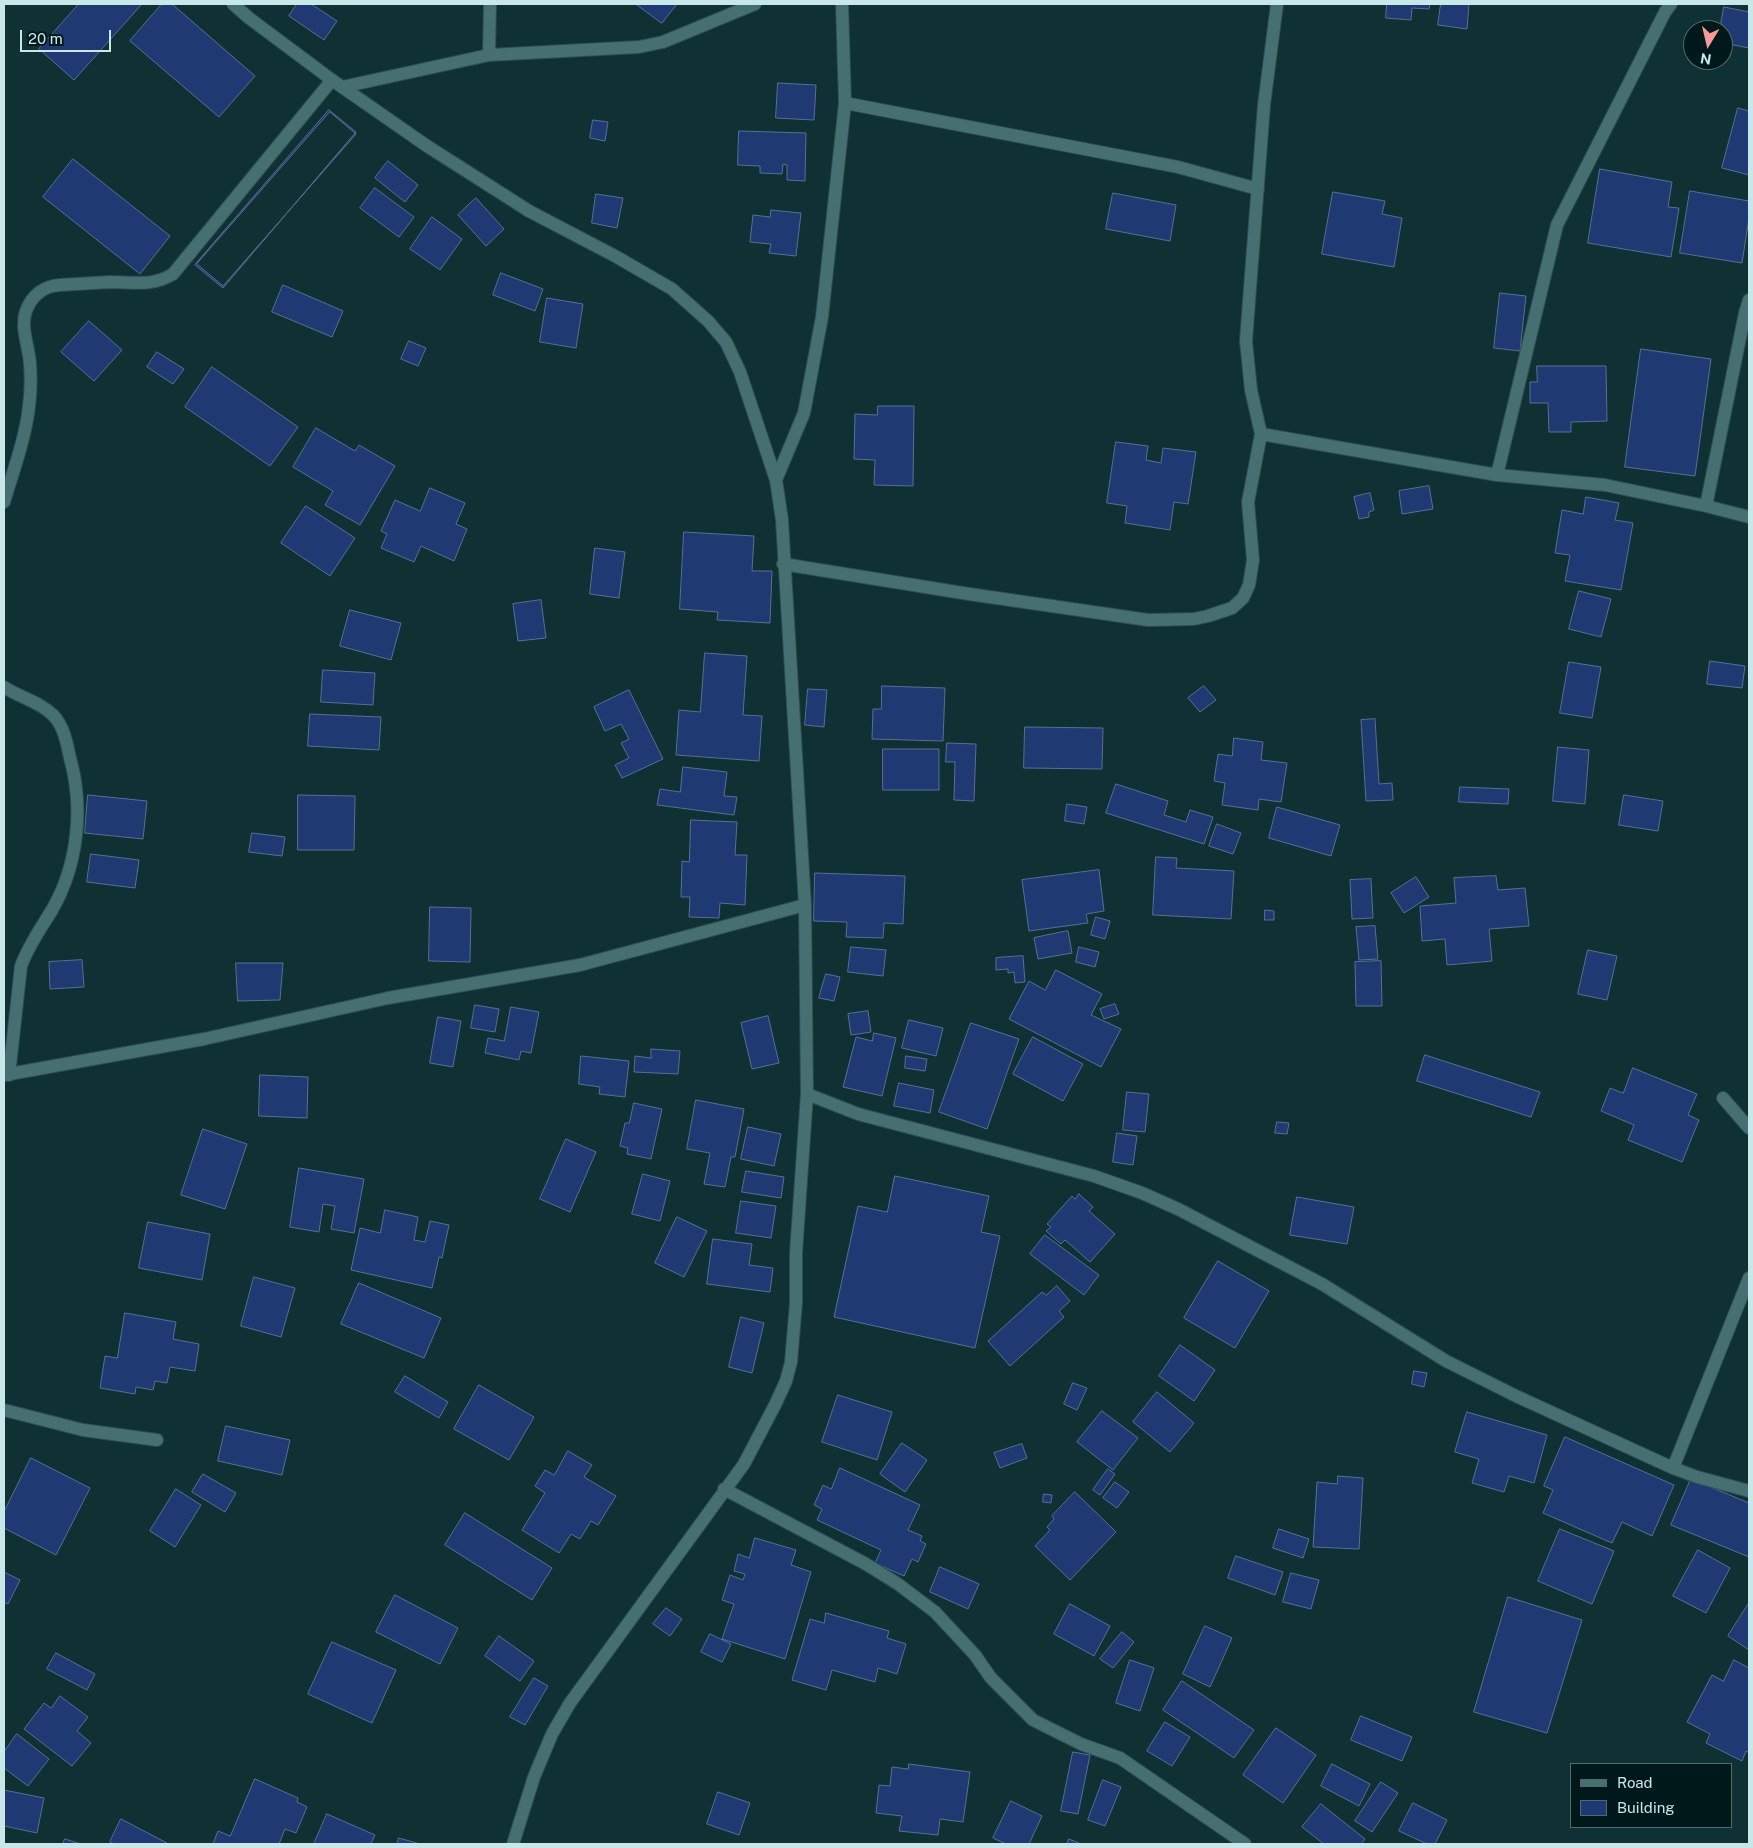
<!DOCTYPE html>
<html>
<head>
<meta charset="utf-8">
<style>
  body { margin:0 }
  #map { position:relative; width:1753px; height:1848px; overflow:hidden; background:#0f3134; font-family:"Public Sans",sans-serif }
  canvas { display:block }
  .frame { position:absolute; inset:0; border:5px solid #c8e7e9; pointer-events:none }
  .legend { position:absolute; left:1570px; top:1763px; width:162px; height:65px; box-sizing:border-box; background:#00181a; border:1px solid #506b6d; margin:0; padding:6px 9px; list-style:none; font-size:15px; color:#c8e7e9 }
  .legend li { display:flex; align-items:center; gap:10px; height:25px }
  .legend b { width:25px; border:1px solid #506b6d }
  .north { position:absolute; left:1683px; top:20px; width:50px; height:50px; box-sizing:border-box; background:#00181a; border:1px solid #506b6d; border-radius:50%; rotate:189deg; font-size:14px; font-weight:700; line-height:20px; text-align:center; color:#c8e7e9 }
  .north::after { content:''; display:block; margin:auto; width:18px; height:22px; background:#f59b97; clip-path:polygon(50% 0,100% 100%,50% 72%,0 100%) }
  .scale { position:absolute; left:20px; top:30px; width:91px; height:22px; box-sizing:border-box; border:2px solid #c8e7e9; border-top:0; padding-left:6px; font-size:15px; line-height:18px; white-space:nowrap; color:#c8e7e9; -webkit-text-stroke:4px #00181a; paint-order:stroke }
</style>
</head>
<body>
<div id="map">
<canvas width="1753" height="1848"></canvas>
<div class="frame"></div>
<ul class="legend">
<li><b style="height:6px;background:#466f72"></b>Road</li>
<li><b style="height:14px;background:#1f3a72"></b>Building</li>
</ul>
<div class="north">N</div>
<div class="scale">20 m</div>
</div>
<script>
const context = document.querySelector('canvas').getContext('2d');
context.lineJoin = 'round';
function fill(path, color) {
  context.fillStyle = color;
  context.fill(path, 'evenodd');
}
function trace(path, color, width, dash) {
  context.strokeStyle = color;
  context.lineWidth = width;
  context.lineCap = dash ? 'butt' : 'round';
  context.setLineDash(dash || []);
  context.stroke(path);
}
const building = new Path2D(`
  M 79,4 L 142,4 L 74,80 L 39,49 Z
  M 162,4 L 172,4 L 255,76 L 219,117 L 130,41 Z
  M 297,4 L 311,4 L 337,21 L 324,40 L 289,16 Z
  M 636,4 L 677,4 L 662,23 Z
  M 1387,4 L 1430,4 L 1429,9 L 1412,8 L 1411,20 L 1386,18 Z
  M 1441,4 L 1469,4 L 1467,29 L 1438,25 Z
  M 1724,7 L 1749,12 L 1749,48 L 1723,43 L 1723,30 L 1720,30 Z
  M 778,83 L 816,85 L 814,120 L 776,118 Z
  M 1738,108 L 1749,111 L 1749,175 L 1722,168 Z
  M 329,110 L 356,132 L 223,288 L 195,265 Z
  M 330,112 L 356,134 L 223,286 L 197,264 Z
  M 593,120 L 608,122 L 605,141 L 590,138 Z
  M 739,131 L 806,133 L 805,181 L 787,180 L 787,165 L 783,164 L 782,174 L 760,173 L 760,166 L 738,165 Z
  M 73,159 L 170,236 L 140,274 L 43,197 Z
  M 388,161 L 418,185 L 405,202 L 375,178 Z
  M 1600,169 L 1672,182 L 1668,207 L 1679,208 L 1671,257 L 1588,243 Z
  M 375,188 L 414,217 L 399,237 L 360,208 Z
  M 1690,191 L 1749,201 L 1749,218 L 1742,263 L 1680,253 Z
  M 1333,192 L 1385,201 L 1382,214 L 1402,218 L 1394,267 L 1322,254 Z
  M 1113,193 L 1176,205 L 1170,241 L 1106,229 Z
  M 596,194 L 623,198 L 617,228 L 592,223 Z
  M 476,198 L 504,229 L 486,246 L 458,215 Z
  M 771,210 L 801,213 L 796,256 L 769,253 L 771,244 L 750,242 L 753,215 L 770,217 Z
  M 432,217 L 462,239 L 440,270 L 410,249 Z
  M 501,273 L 543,289 L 535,311 L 493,295 Z
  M 283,285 L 343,311 L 332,337 L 272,312 Z
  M 1500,293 L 1526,296 L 1520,351 L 1494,348 Z
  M 547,298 L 583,304 L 576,348 L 540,342 Z
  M 89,321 L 122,350 L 94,381 L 61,352 Z
  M 409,341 L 426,348 L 418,366 L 401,359 Z
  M 1641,349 L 1711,359 L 1695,476 L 1625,467 Z
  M 157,352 L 184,369 L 173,384 L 147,367 Z
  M 1537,366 L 1606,366 L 1607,421 L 1571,422 L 1571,432 L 1549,432 L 1548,403 L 1530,403 L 1530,382 L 1537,382 Z
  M 212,367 L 298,427 L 270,466 L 185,407 Z
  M 878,406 L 914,406 L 913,486 L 874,485 L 875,460 L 854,459 L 855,414 L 877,415 Z
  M 316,428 L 355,451 L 359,445 L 395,466 L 360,525 L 325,505 L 333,491 L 293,467 Z
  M 1116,442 L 1148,446 L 1146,460 L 1161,463 L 1163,448 L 1196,452 L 1188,504 L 1174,502 L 1170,530 L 1125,523 L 1127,506 L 1107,503 Z
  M 1429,486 L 1433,509 L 1402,514 L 1399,491 Z
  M 430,488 L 465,503 L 456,524 L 467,529 L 454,561 L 421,546 L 414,562 L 381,548 L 387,534 L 381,531 L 395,500 L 420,511 Z
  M 1370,493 L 1374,510 L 1369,512 L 1369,517 L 1359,519 L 1354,497 Z
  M 1586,497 L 1619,503 L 1615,520 L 1633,523 L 1621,590 L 1565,581 L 1570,555 L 1555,553 L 1562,510 L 1583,514 Z
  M 306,506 L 355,538 L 330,576 L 281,543 Z
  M 684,532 L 754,536 L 752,571 L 772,571 L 770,623 L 717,620 L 718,612 L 680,609 Z
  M 595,548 L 625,552 L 619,598 L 590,594 Z
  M 1579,591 L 1611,599 L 1601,637 L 1569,629 Z
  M 541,600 L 546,638 L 518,641 L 513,604 Z
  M 350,610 L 401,623 L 391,660 L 340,646 Z
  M 705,653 L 747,656 L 743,715 L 762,716 L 759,761 L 676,755 L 679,710 L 700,712 Z
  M 1710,661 L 1745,666 L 1742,688 L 1707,684 Z
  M 1569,662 L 1601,667 L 1592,718 L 1560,713 Z
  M 323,670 L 375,673 L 373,705 L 321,702 Z
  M 882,686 L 945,688 L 943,741 L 872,739 L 873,709 L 881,709 Z
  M 1204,686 L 1216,700 L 1200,712 L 1188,698 Z
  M 808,689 L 827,690 L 824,727 L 805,725 Z
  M 629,690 L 663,759 L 622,778 L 615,765 L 629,758 L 621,743 L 629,739 L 621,724 L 605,731 L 594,707 Z
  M 310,714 L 381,717 L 379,750 L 308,746 Z
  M 1375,719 L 1379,784 L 1392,783 L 1393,800 L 1366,801 L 1361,720 Z
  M 1025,727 L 1103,728 L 1102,769 L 1024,768 Z
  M 1234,738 L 1263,742 L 1261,760 L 1287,763 L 1281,802 L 1259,799 L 1258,810 L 1222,805 L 1225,783 L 1214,781 L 1218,754 L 1232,756 Z
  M 947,743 L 976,744 L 974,801 L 954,800 L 955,762 L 946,762 Z
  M 1558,747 L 1589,750 L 1585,804 L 1553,801 Z
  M 883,749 L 939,749 L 939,790 L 883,790 Z
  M 683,767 L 727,772 L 724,796 L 737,797 L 734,815 L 657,805 L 660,789 L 680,792 Z
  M 1116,784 L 1168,801 L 1164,815 L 1186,822 L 1190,810 L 1213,817 L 1204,844 L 1106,813 Z
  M 1460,787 L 1509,789 L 1508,804 L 1459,802 Z
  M 88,795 L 147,801 L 143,839 L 85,833 Z
  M 298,795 L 355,796 L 354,850 L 298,850 Z
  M 1624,795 L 1663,801 L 1658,831 L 1619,825 Z
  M 1067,804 L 1087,807 L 1084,824 L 1065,821 Z
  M 1277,807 L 1340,825 L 1331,856 L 1269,838 Z
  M 691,820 L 737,822 L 735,855 L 747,855 L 745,905 L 720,903 L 719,918 L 689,917 L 690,897 L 681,897 L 682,861 L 689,862 Z
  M 1217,824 L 1241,833 L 1233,854 L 1209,846 Z
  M 252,833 L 285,837 L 282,856 L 249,852 Z
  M 91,854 L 139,860 L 135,888 L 87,882 Z
  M 1156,857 L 1177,858 L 1176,868 L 1234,871 L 1231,919 L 1153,915 Z
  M 1099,870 L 1104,911 L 1086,914 L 1088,923 L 1029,931 L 1022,880 Z
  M 815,873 L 905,876 L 903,924 L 884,923 L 883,938 L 846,937 L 847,922 L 814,921 Z
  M 1496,876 L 1498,890 L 1525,888 L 1529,926 L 1489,929 L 1492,961 L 1447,965 L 1445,939 L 1422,941 L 1420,906 L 1456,903 L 1454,878 Z
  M 1416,877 L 1429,897 L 1404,913 L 1391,893 Z
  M 1371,879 L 1373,918 L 1352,919 L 1350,880 Z
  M 430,907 L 471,908 L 470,962 L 429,961 Z
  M 1265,910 L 1274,911 L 1274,920 L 1265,920 Z
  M 1096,917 L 1110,921 L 1105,939 L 1091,935 Z
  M 1375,926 L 1378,959 L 1359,960 L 1356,927 Z
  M 1068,931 L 1072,953 L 1038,959 L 1034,938 Z
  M 851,947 L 886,950 L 883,976 L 848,972 Z
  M 1079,947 L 1099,952 L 1095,967 L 1076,962 Z
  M 1588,950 L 1617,956 L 1607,1000 L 1578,994 Z
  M 1023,956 L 1025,982 L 1015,983 L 1014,972 L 1008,973 L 1008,969 L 996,970 L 996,958 Z
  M 82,960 L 84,987 L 50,989 L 49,962 Z
  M 1381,961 L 1382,1006 L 1356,1006 L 1355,962 Z
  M 236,963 L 283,963 L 280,1000 L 238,1001 Z
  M 1056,970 L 1102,994 L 1091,1015 L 1121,1029 L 1101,1067 L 1009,1019 L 1029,981 L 1045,990 Z
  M 826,974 L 840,977 L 834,1001 L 819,998 Z
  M 1115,1004 L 1119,1014 L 1104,1019 L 1100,1009 Z
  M 475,1005 L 499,1009 L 495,1032 L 471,1028 Z
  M 511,1007 L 539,1012 L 531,1053 L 521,1051 L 519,1060 L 485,1053 L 488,1038 L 504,1041 Z
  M 868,1011 L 871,1032 L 851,1035 L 848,1014 Z
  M 768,1016 L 779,1063 L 752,1069 L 741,1023 Z
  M 438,1017 L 461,1021 L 453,1067 L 430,1063 Z
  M 909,1020 L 943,1028 L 936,1056 L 902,1048 Z
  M 971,1023 L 1019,1039 L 987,1129 L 939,1112 Z
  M 874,1033 L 896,1038 L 882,1096 L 843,1087 L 856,1037 L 872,1041 Z
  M 1033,1037 L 1083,1064 L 1063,1101 L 1013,1074 Z
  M 651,1049 L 680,1051 L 678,1074 L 634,1072 L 635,1056 L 651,1058 Z
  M 1425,1055 L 1540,1092 L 1531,1117 L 1417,1081 Z
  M 581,1056 L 629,1061 L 625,1097 L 599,1094 L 600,1087 L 579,1084 Z
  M 906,1056 L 927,1059 L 925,1071 L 905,1068 Z
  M 1633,1068 L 1697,1094 L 1688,1115 L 1699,1120 L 1682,1162 L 1628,1140 L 1634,1125 L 1601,1111 L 1610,1088 L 1623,1093 Z
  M 260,1075 L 308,1077 L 307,1118 L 259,1116 Z
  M 899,1083 L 934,1090 L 930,1113 L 894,1106 Z
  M 1127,1092 L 1149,1094 L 1145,1132 L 1123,1130 Z
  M 696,1100 L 744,1109 L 735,1157 L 731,1157 L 725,1187 L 704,1184 L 710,1153 L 687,1149 Z
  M 634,1103 L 662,1109 L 651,1159 L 627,1154 L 628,1148 L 620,1146 L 625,1123 L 629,1123 Z
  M 1277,1122 L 1289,1123 L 1287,1134 L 1275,1133 Z
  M 748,1127 L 781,1134 L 774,1166 L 741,1159 Z
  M 203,1129 L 247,1144 L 225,1209 L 181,1195 Z
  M 1117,1133 L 1137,1136 L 1133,1165 L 1113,1162 Z
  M 566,1139 L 596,1152 L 570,1212 L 540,1199 Z
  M 299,1168 L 364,1179 L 354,1233 L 331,1229 L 335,1206 L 323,1204 L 319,1232 L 290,1227 Z
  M 746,1171 L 784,1177 L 781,1198 L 742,1192 Z
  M 643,1174 L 670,1181 L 660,1221 L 632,1214 Z
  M 895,1176 L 989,1196 L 981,1232 L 1000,1236 L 975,1348 L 834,1317 L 858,1206 L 887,1212 Z
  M 1079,1194 L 1093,1207 L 1089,1211 L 1115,1234 L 1090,1262 L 1065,1240 L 1061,1244 L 1046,1231 L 1051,1227 L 1047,1224 L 1072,1196 L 1075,1199 Z
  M 1297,1197 L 1354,1207 L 1347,1244 L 1290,1235 Z
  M 741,1201 L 776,1206 L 771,1238 L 736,1233 Z
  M 385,1210 L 418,1217 L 414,1240 L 425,1242 L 430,1221 L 449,1225 L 442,1258 L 439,1257 L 432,1288 L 351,1270 L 360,1228 L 380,1233 Z
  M 677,1217 L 707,1231 L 684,1277 L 655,1263 Z
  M 148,1222 L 210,1234 L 202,1280 L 139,1268 Z
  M 1045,1235 L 1099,1275 L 1084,1295 L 1030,1254 Z
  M 713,1239 L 752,1244 L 749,1265 L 773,1268 L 770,1292 L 707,1284 Z
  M 1218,1261 L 1269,1291 L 1235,1348 L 1184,1318 Z
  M 254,1277 L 295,1288 L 281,1337 L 241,1326 Z
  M 359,1283 L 441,1318 L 424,1358 L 341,1324 Z
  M 1057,1286 L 1070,1301 L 1059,1311 L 1064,1317 L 1010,1366 L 988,1341 L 1042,1292 L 1046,1295 Z
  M 125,1313 L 176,1322 L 173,1339 L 199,1344 L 195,1371 L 170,1367 L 167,1383 L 155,1381 L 153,1390 L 136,1387 L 135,1394 L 100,1388 L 105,1356 L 117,1358 Z
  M 741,1317 L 764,1323 L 752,1373 L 729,1367 Z
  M 1180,1345 L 1215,1370 L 1194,1401 L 1159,1376 Z
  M 1414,1371 L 1427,1373 L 1424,1387 L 1412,1384 Z
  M 405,1376 L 448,1402 L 439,1418 L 395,1392 Z
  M 1073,1383 L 1087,1388 L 1077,1410 L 1064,1404 Z
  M 479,1385 L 534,1417 L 509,1460 L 454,1429 Z
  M 1157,1392 L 1194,1423 L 1170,1452 L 1133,1422 Z
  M 838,1395 L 892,1412 L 877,1460 L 822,1442 Z
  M 1102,1411 L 1138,1438 L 1113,1470 L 1077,1442 Z
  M 1467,1412 L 1547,1435 L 1534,1483 L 1509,1476 L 1504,1492 L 1472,1483 L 1479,1459 L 1455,1452 Z
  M 226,1426 L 290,1440 L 282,1475 L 218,1461 Z
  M 1565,1437 L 1674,1485 L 1652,1536 L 1622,1522 L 1612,1543 L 1543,1513 L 1553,1490 L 1544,1486 Z
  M 902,1443 L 927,1460 L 905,1492 L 880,1474 Z
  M 1022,1444 L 1027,1458 L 1000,1468 L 994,1453 Z
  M 568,1451 L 592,1465 L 584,1477 L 616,1496 L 598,1525 L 591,1521 L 580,1539 L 571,1534 L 559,1553 L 522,1530 L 545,1493 L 535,1486 L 545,1470 L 554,1475 Z
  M 31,1458 L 90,1488 L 56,1555 L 4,1528 L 4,1512 Z
  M 840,1468 L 920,1505 L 908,1530 L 922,1536 L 920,1541 L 926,1544 L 918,1562 L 912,1559 L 904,1576 L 875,1563 L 881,1550 L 817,1520 L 822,1509 L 814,1505 L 823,1485 L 831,1489 Z
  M 1108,1469 L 1115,1474 L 1100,1495 L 1093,1490 Z
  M 203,1474 L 236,1493 L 225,1512 L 192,1492 Z
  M 1338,1476 L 1363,1478 L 1359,1549 L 1313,1547 L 1317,1482 L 1337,1484 Z
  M 1691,1479 L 1749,1503 L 1749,1557 L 1671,1525 Z
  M 1115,1482 L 1129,1492 L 1117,1508 L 1103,1498 Z
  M 176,1489 L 201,1505 L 175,1547 L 150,1531 Z
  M 1075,1492 L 1116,1532 L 1070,1580 L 1035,1546 L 1050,1530 L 1047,1527 L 1054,1519 L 1052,1516 Z
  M 1044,1494 L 1052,1495 L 1051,1503 L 1043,1502 Z
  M 465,1513 L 552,1568 L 532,1600 L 445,1545 Z
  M 1279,1529 L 1309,1539 L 1303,1558 L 1273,1548 Z
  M 1560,1529 L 1614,1551 L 1592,1604 L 1538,1581 Z
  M 755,1538 L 796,1550 L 791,1565 L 811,1572 L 785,1659 L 722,1639 L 734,1604 L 722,1600 L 730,1575 L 743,1580 L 745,1574 L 734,1571 L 738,1554 L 749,1558 Z
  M 1698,1550 L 1730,1568 L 1706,1613 L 1673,1596 Z
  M 1236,1556 L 1283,1572 L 1275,1595 L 1228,1578 Z
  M 940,1567 L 979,1584 L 968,1609 L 930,1592 Z
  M 4,1572 L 20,1580 L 8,1604 L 4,1602 Z
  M 1291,1573 L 1319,1580 L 1311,1609 L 1283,1602 Z
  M 395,1595 L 458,1628 L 440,1664 L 376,1632 Z
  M 1508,1597 L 1582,1620 L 1547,1733 L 1474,1712 Z
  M 1749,1603 L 1749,1650 L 1728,1636 Z
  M 1070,1604 L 1110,1626 L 1094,1656 L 1054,1634 Z
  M 666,1608 L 682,1619 L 670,1636 L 653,1624 Z
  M 826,1613 L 889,1631 L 887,1638 L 906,1644 L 897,1674 L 878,1668 L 875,1682 L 832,1670 L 826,1690 L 792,1680 L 810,1619 L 824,1623 Z
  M 1205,1626 L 1232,1638 L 1210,1687 L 1183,1674 Z
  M 1122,1632 L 1134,1642 L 1113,1668 L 1100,1659 Z
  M 710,1634 L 731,1644 L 722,1662 L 701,1652 Z
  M 499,1636 L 534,1661 L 520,1681 L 485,1656 Z
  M 332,1642 L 396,1670 L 372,1723 L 308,1694 Z
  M 56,1653 L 95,1674 L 87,1690 L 47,1669 Z
  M 1130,1660 L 1154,1668 L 1140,1711 L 1116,1703 Z
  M 1734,1660 L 1749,1668 L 1749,1753 L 1746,1751 L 1742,1761 L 1706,1743 L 1710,1734 L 1687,1722 L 1712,1675 L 1723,1681 Z
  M 534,1678 L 548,1686 L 525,1725 L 510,1717 Z
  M 1182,1681 L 1254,1730 L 1234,1758 L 1163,1710 Z
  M 60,1696 L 88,1717 L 77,1731 L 91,1743 L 72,1766 L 24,1729 L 44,1703 L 51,1708 Z
  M 1361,1716 L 1412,1737 L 1402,1761 L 1351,1740 Z
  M 1165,1722 L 1190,1737 L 1172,1766 L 1147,1751 Z
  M 1276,1728 L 1316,1755 L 1283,1803 L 1243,1775 Z
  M 17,1734 L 49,1759 L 28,1786 L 4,1768 L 4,1752 Z
  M 1073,1752 L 1090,1755 L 1078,1814 L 1061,1811 Z
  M 909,1764 L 970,1772 L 963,1822 L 940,1819 L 938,1835 L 899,1831 L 902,1816 L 876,1813 L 879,1785 L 890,1786 L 892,1767 L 908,1769 Z
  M 1332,1764 L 1370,1784 L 1359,1806 L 1321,1786 Z
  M 255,1779 L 298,1798 L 297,1802 L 307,1807 L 296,1833 L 285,1829 L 279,1844 L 213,1844 L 218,1831 L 230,1836 Z
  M 1103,1780 L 1121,1787 L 1105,1826 L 1088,1820 Z
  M 1381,1782 L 1398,1793 L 1372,1832 L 1355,1821 Z
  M 4,1790 L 44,1798 L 37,1833 L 4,1826 Z
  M 718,1792 L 750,1803 L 739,1835 L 707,1824 Z
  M 1011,1801 L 1042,1816 L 1029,1844 L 1006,1844 L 993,1838 Z
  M 1413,1803 L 1447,1820 L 1435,1844 L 1427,1844 L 1399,1831 Z
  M 1321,1804 L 1365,1839 L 1361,1844 L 1324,1844 L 1302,1827 Z
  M 327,1814 L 375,1835 L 371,1844 L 314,1844 Z
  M 121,1819 L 167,1843 L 166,1844 L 115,1844 L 110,1842 Z
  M 399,1838 L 420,1844 L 397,1844 Z
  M 65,1839 L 81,1844 L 63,1844 Z
  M 1069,1839 L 1081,1844 L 1067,1844 Z`);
const minor = new Path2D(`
  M 233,4 L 249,18 L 332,80 L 427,146 L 529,211 L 615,256 L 672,289 L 708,321 L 726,342 L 740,372 L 776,480 L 782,520 L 805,905 L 807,1094 L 796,1253 L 796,1303 L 791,1362 L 786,1381 L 776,1403 L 744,1464 L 570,1703 L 552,1734 L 534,1777 L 513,1844
  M 489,55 L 490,4
  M 342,87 L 489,55 L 639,47 L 663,42 L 755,4
  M 845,103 L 1178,167 L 1258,189
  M 1261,434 L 1497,475 L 1605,485 L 1706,506 L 1749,517
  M 1497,475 L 1557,225 L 1665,12 L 1671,4
  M 776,480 L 804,413 L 822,317 L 845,103 L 842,4
  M 4,502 C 13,472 26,436 29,406 C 31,392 31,378 30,364 C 29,347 20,327 26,311 C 32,295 44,286 60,285 C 77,284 93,283 110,282 C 133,282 152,287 173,274 L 332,80
  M 1706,506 L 1745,313 L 1749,300
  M 783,564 L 969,594 L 1148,620 L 1194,619 L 1208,616 L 1232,608 L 1243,598 L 1249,585 L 1253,560 L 1248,502 L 1261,434 L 1251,390 L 1246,341 L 1264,105 L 1277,4
  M 4,687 C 19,697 40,702 53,715 C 64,726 67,744 70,758 C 84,807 78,865 52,910 C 41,928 28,946 21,966 L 9,1075
  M 4,1075 L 204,1039 L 388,998 L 580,965 L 805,905
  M 807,1094 L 858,1114 L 1094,1176 L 1142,1193 L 1178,1209 L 1322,1284 L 1446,1361 L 1516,1396 L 1673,1468 L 1697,1477 L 1749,1491
  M 1723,1098 L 1749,1128
  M 4,1410 L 83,1430 L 157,1440
  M 1673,1468 L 1749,1278
  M 724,1489 L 866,1564 L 898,1584 L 935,1612 L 975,1655 L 991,1678 L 1033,1720 L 1081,1744 L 1120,1758 L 1245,1844`);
fill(building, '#1f3a72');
trace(building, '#596e95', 1);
trace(minor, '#2d4e51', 14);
trace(minor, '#466f72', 12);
</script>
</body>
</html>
